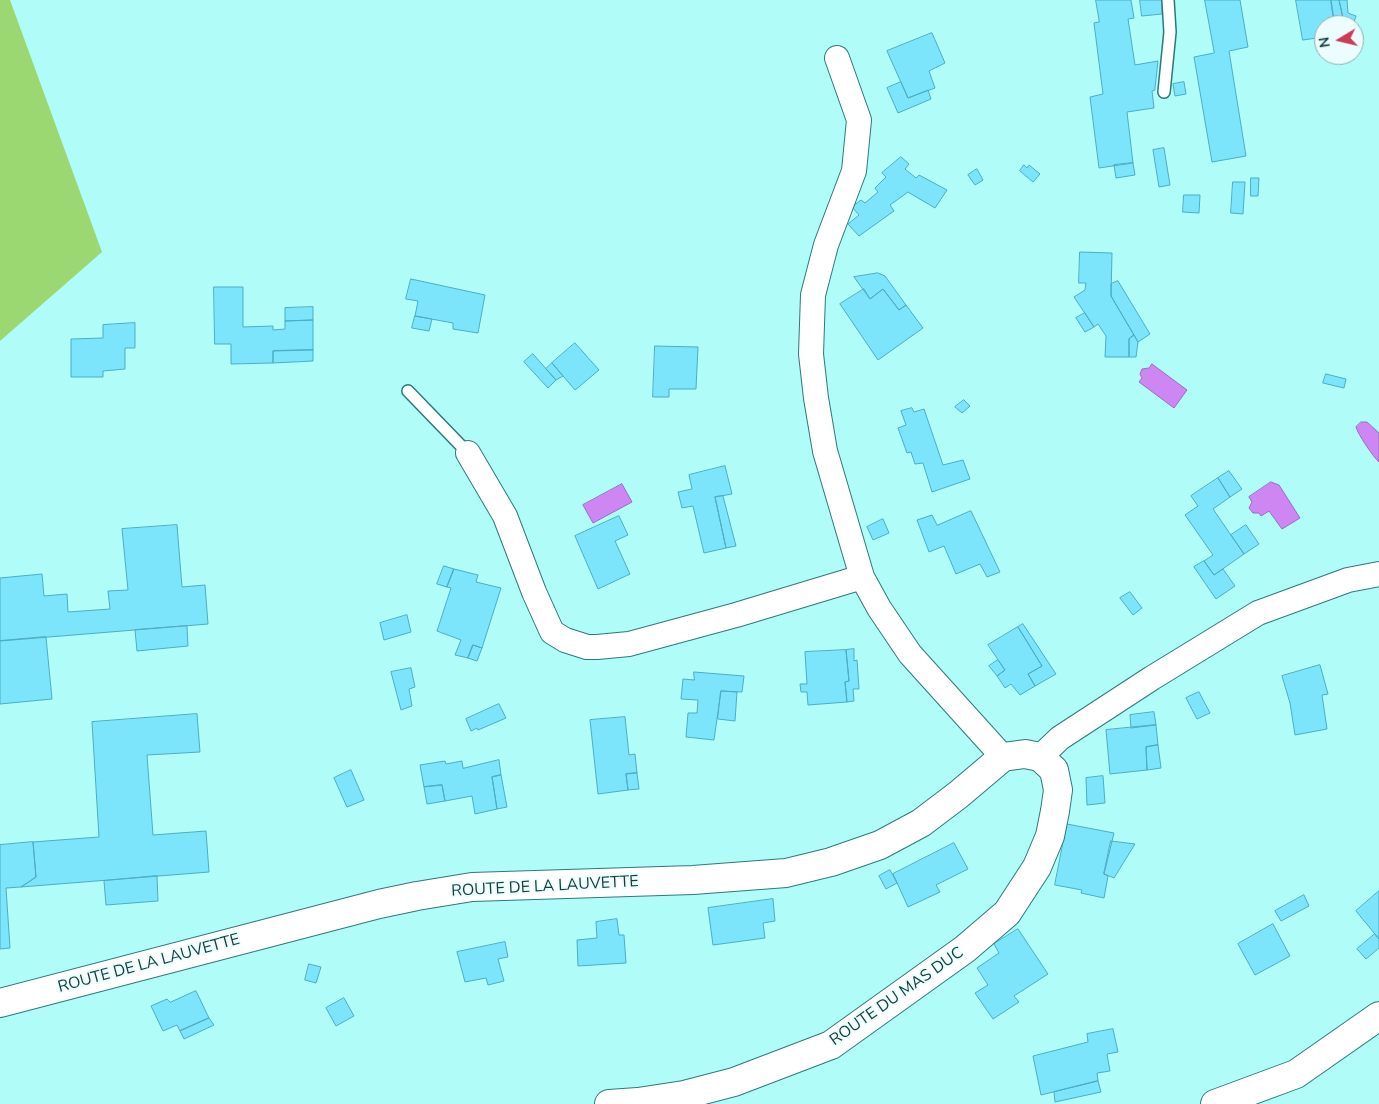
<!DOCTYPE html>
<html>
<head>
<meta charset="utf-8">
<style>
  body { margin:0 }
  #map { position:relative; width:1379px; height:1104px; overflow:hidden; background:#affcf9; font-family:"Nunito Sans",sans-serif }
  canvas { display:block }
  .north { position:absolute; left:1314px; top:15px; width:50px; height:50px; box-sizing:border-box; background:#ebfdfc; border:1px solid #94b0af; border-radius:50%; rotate:261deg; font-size:14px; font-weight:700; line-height:20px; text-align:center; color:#123d3c }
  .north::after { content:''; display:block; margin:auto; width:18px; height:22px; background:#cc3c59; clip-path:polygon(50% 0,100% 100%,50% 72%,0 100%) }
</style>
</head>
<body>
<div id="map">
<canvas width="1379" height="1104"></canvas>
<div class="north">N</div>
</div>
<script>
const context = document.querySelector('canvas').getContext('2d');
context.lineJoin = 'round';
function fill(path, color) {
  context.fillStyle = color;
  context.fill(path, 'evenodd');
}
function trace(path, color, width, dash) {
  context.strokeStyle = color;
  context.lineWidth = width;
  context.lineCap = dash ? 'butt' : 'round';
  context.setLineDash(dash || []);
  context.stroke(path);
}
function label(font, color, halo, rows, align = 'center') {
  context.font = font + ' "Nunito Sans",sans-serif';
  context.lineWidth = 4;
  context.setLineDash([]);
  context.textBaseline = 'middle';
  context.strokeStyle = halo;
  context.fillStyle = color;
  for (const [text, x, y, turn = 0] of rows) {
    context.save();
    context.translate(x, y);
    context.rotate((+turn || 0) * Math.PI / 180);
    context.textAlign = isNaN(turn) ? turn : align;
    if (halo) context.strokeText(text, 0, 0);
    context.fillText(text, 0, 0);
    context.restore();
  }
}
const green = new Path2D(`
  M 0,0 L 10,0 L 102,252 L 0,341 Z`);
const water = new Path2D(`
  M 1152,364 L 1187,390 L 1174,408 L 1139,382 L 1142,378 L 1140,374 L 1142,369 L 1149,368 Z
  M 1361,422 L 1367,422 L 1379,433 L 1379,462 C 1374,458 1357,433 1356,427 Z
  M 1271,482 L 1279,485 L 1300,518 L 1282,529 L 1269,511 L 1261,516 L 1259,513 L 1253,513 L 1249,508 L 1252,502 L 1249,497 Z
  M 622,484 L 632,502 L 593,523 L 583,505 Z`);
const building = new Path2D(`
  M 1096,0 L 1131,0 L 1134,18 L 1128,19 L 1135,65 L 1158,61 L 1155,88 L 1155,90 L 1152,91 L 1154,108 L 1127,112 L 1133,163 L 1099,168 L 1090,97 L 1103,94 L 1094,23 L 1099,22 Z
  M 1140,0 L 1162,0 L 1162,14 L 1142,16 Z
  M 1205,0 L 1240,0 L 1248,47 L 1229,51 L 1246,156 L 1212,162 L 1194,57 L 1214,53 Z
  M 1296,0 L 1331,0 L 1334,20 L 1343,18 L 1339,0 L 1347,0 L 1348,13 L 1356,16 L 1353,25 L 1324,25 L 1324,37 L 1303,40 Z
  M 1331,0 L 1339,0 L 1343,18 L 1334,20 Z
  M 932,33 L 945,63 L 929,71 L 935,88 L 908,98 L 887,51 Z
  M 901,82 L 908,98 L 928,90 L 931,99 L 898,113 L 887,88 Z
  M 1184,82 L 1186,94 L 1175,96 L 1173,84 Z
  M 1164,148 L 1170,185 L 1159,187 L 1153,150 Z
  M 901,157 L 909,164 L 905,169 L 916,178 L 919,175 L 947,190 L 935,208 L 908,192 L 890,205 L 894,211 L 859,236 L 848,224 L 859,215 L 852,207 L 861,200 L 865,203 L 878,192 L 875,188 L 886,177 L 882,173 Z
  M 1133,163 L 1135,175 L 1116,178 L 1114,165 Z
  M 1024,165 L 1027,168 L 1029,165 L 1040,174 L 1033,182 L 1020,171 Z
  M 977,169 L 983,180 L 975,185 L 968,175 Z
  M 1251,178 L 1259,178 L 1258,196 L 1251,196 Z
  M 1233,182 L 1245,182 L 1243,214 L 1231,213 Z
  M 1184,195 L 1200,195 L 1199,213 L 1183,212 Z
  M 1080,252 L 1112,253 L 1111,296 L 1134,335 L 1129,339 L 1129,357 L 1105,357 L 1106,336 L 1098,324 L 1094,327 L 1074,297 L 1085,290 L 1086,283 L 1079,283 Z
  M 878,273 L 885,276 L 906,305 L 899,310 L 883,289 L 870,299 L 854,277 Z
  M 411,279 L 485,295 L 478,333 L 453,329 L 453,323 L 415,316 L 418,301 L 406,299 Z
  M 1118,281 L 1150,334 L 1138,342 L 1111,296 L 1111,284 Z
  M 214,287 L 243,287 L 243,327 L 273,326 L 273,330 L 285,329 L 285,321 L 313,320 L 313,350 L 273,351 L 273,363 L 231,364 L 231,344 L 215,344 Z
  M 864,289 L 870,299 L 883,289 L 899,310 L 906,305 L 923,328 L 878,360 L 840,304 Z
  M 313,307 L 313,320 L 285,321 L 285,308 Z
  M 1085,313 L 1094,327 L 1085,332 L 1076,318 Z
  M 415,316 L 432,319 L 429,331 L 412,328 Z
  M 135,323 L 135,348 L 125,348 L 125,369 L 103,371 L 103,377 L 71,377 L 71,339 L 103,338 L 103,325 Z
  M 1134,335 L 1138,342 L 1136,357 L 1129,357 L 1129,339 Z
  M 575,343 L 599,370 L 575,390 L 552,363 Z
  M 655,346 L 698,347 L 696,389 L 669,389 L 669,397 L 653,397 Z
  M 313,350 L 313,361 L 273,363 L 273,351 Z
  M 533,354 L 556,380 L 548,388 L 524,362 Z
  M 552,363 L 563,376 L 556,380 L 546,369 Z
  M 1326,374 L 1346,379 L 1344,388 L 1323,383 Z
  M 964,400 L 970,406 L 962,413 L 955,407 Z
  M 912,408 L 914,412 L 924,409 L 943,465 L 963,460 L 970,479 L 932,492 L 923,463 L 915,464 L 911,452 L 907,453 L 898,428 L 906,425 L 901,411 Z
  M 725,466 L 732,494 L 715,497 L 726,548 L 704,553 L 693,506 L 682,508 L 678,492 L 692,489 L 689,475 Z
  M 1229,471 L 1242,489 L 1230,497 L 1218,478 Z
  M 1218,478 L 1230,497 L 1213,509 L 1244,554 L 1214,575 L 1204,561 L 1213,555 L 1185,515 L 1198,506 L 1191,496 Z
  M 723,496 L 736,546 L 726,548 L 715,497 Z
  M 971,511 L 1000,572 L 987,577 L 980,564 L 956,574 L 944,546 L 929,552 L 917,520 L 932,515 L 937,525 Z
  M 619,516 L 628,535 L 615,541 L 630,574 L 598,589 L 575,536 Z
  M 883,519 L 889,533 L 873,540 L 867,527 Z
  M 177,525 L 182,587 L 205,585 L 208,624 L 0,641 L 0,578 L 42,574 L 44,596 L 67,594 L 68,612 L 110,609 L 108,591 L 128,590 L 122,529 Z
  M 1246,525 L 1259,544 L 1244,554 L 1231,535 Z
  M 1204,561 L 1214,575 L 1223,569 L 1235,586 L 1216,599 L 1194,567 Z
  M 444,566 L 454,569 L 447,587 L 437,584 Z
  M 454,569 L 478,575 L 476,582 L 501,588 L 482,648 L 473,645 L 468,658 L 455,655 L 461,640 L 437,631 L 451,588 L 447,587 Z
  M 1130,592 L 1142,608 L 1133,615 L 1120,598 Z
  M 407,615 L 411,632 L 384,640 L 380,623 Z
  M 1023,624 L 1056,674 L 1035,686 L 1028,674 L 1042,666 L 1018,627 Z
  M 187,626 L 188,646 L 137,651 L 135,630 Z
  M 1018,627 L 1042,666 L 1028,674 L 1035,686 L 1020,695 L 1011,684 L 1005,688 L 997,676 L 1005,670 L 988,645 Z
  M 46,637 L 52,699 L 0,704 L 0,641 Z
  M 473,645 L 482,648 L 477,661 L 468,658 Z
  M 854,649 L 854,661 L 857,660 L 859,689 L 853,689 L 854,701 L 847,702 L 845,682 L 849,681 L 846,650 Z
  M 846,650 L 849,681 L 845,682 L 847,702 L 808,705 L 807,692 L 801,692 L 800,684 L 807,684 L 805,652 Z
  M 998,660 L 1005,670 L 997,676 L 989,666 Z
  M 1320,665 L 1328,694 L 1322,695 L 1327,729 L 1295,735 L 1290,703 L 1282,676 Z
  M 411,668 L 415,687 L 409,689 L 412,706 L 401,710 L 391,672 Z
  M 694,672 L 744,676 L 742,692 L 721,691 L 714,740 L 686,737 L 688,713 L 697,713 L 698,700 L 681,699 L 683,679 L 694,680 Z
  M 721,691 L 737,692 L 735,721 L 718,719 Z
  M 1199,692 L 1210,713 L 1197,719 L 1186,698 Z
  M 499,704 L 506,718 L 478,730 L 477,728 L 471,731 L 466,719 Z
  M 1154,712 L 1156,725 L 1131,728 L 1130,715 Z
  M 197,714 L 200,752 L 147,755 L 153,835 L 206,831 L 209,872 L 21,887 L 36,877 L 33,842 L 99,837 L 92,722 Z
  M 625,717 L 629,755 L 635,754 L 637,773 L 626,774 L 628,790 L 598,794 L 590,720 Z
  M 1156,725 L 1158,745 L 1146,747 L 1147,770 L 1110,774 L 1106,730 Z
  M 1158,745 L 1161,768 L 1147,770 L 1146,747 Z
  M 499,760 L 501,775 L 492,777 L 497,809 L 475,814 L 472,796 L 445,801 L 442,785 L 424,787 L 420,765 L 445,761 L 446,764 L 462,761 L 463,768 Z
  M 351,770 L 364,800 L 347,807 L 334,778 Z
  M 637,773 L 639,789 L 628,790 L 626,774 Z
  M 501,775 L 507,807 L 497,809 L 492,777 Z
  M 1103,776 L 1105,803 L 1087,805 L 1086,778 Z
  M 442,785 L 445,801 L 427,804 L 424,787 Z
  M 1067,824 L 1114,833 L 1104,874 L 1108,876 L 1104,898 L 1081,893 L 1082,890 L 1055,885 Z
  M 1111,841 L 1135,844 L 1114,878 L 1104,874 Z
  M 33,842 L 36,877 L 21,887 L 6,888 L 10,948 L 0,949 L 0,845 Z
  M 954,843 L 968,869 L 936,885 L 940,892 L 908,907 L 893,874 Z
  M 890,870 L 897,883 L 886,889 L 879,876 Z
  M 157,876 L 158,901 L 106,905 L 104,881 Z
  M 1379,891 L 1379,939 L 1356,911 Z
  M 1304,895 L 1309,906 L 1281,921 L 1275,911 Z
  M 773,899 L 775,921 L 763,923 L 765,938 L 713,945 L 708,908 Z
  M 617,919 L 619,935 L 624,935 L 626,963 L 578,966 L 577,940 L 597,938 L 596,922 Z
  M 1273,924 L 1290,956 L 1255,975 L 1238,944 Z
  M 1018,929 L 1048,974 L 1014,996 L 1019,1002 L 993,1019 L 975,993 L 988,985 L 977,968 L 999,953 L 994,944 Z
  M 1375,934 L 1379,939 L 1379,948 L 1366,959 L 1357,949 Z
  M 505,942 L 508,957 L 498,959 L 504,981 L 488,985 L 486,978 L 465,982 L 457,952 Z
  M 309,964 L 321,967 L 316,983 L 305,980 Z
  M 196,991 L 209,1018 L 180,1031 L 177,1025 L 163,1031 L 151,1006 L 167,999 L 170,1002 Z
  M 344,998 L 354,1016 L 336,1026 L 326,1008 Z
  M 209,1018 L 214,1025 L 184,1039 L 180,1031 Z
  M 1113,1029 L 1118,1052 L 1107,1054 L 1110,1071 L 1097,1073 L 1098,1081 L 1041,1095 L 1033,1056 L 1088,1042 L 1087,1034 Z
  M 1098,1081 L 1101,1092 L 1055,1102 L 1054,1092 Z`);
const service = new Path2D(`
  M 1164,92 L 1170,32 L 1168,0
  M 408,391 L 468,453`);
const minor = new Path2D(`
  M 837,58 L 859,120 L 854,171 L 826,245 L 813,295 L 811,354 L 816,398 L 825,451 L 862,577 L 879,608 L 910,654 L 1003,757
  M 468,453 L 505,516 L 534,592 L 552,632 L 565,640 L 587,647 L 597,647 L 629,644 L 736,615 L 862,577
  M 1040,757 L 1060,738 L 1152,678 L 1258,613 L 1348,580 L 1379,574`);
const tertiary = new Path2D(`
  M 0,1003 L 379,904 L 417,896 L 472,887 L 693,880 L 786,873 L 831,862 L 880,845 L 921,823 L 958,795 L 1003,757 L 1025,754 L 1040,757 L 1054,770 L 1058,790 L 1055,811 L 1050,836 L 1037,867 L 1007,913 L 965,949 L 831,1045 L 734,1082 L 684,1095 L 638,1102 L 609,1104
  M 1215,1104 L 1296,1074 L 1379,1016`);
const streetNames = [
  ["ROUTE DE LA LAUVETTE",545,887,-3],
  ["ROUTE DE LA LAUVETTE",149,964,-15],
  ["ROUTE DU MAS DUC",897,997,-35]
];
fill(green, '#9cd871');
fill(water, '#ce86f3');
trace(water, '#9670bc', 1);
fill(building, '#7de5fb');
trace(building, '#4dadc1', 1);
trace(service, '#2d7a79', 14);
trace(minor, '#2d7a79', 26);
trace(tertiary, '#2d7a79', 30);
trace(service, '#fff', 11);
trace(minor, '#fff', 24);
trace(tertiary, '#fff', 28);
label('16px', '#123d3c', '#ebfdfc', streetNames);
</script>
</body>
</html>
